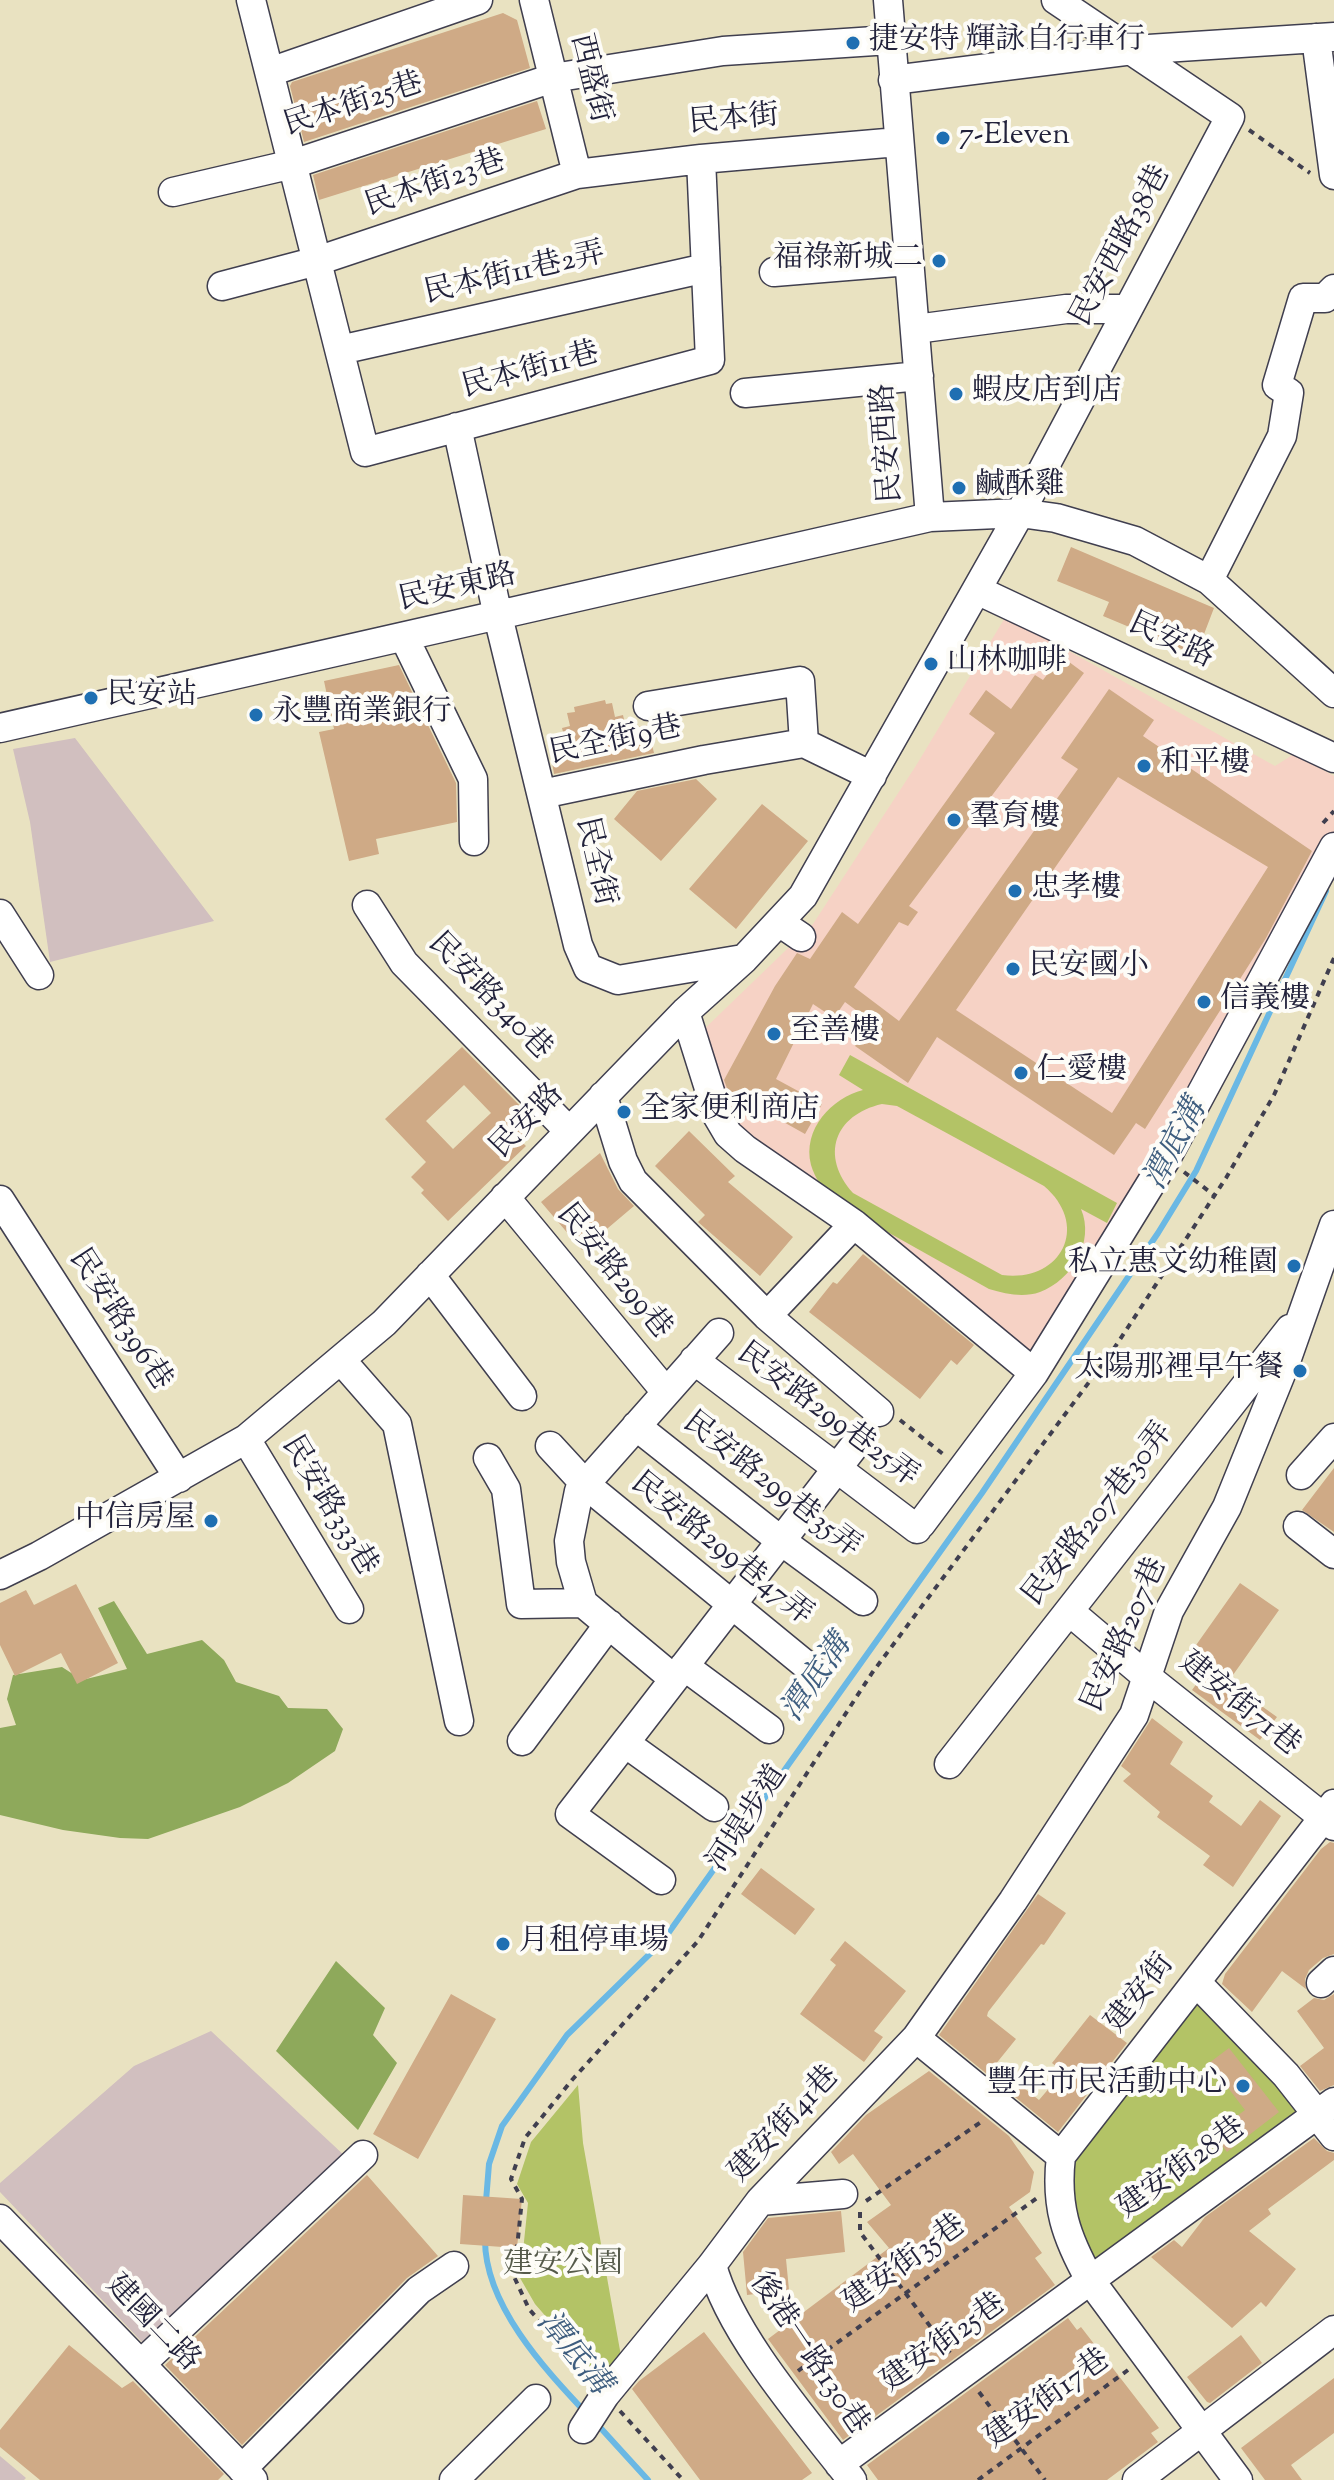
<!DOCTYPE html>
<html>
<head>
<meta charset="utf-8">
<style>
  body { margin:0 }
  canvas { display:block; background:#e9e2c1 }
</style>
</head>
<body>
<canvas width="1334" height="2480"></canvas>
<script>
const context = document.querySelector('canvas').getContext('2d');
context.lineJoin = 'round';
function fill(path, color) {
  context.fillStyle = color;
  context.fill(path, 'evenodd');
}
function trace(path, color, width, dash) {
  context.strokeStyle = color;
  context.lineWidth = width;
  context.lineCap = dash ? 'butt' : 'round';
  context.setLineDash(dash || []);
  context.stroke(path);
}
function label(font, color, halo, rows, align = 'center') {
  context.font = font + ' "Sorts Mill Goudy","Noto Serif TC",serif';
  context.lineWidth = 8;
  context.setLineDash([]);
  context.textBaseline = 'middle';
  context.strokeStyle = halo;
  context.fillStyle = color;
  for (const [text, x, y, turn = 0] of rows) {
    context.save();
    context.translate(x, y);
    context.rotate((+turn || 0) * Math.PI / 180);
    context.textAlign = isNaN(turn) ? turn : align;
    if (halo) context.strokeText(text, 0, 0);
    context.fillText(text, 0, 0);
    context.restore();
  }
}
const built = new Path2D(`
  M 1006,616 L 1275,766 L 1294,754 L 1334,776 L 1334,833 L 1160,1143 L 1032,1357 L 732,1120 L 698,1035 L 813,924 L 917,764 Z`);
const industrial = new Path2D(`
  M 75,738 L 214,921 L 50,962 L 30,822 L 13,749 Z
  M 211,2031 L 346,2157 L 142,2342 L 0,2192 L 0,2183 L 134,2066 Z
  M 0,2456 L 26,2478 L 24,2480 L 0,2480 Z`);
const green = new Path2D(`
  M 850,1055 L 1117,1203 L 1107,1223 L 1081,1209 C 1095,1242 1072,1280 1040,1292 C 1023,1298 1006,1294 989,1289 L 834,1202 C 824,1190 815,1179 811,1165 C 802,1129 832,1098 863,1090 L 839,1075 ZM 882,1104 L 897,1106 L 1044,1186 C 1091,1226 1061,1283 1002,1275 L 853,1193 C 820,1156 834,1115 882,1104 Z
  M 1198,1999 L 1300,2113 L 1090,2270 L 1074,2233 L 1071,2162 Z
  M 578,2085 L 583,2143 L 621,2356 L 603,2382 L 535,2304 L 516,2271 L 523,2251 L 528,2203 L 517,2184 L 531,2142 Z`);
const forest = new Path2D(`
  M 114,1601 L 147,1654 L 202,1640 L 224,1660 L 236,1682 L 279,1696 L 288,1708 L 327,1709 L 343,1729 L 335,1751 L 288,1783 L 240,1807 L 148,1839 L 120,1838 L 63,1830 L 0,1815 L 0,1728 L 16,1725 L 7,1699 L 13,1675 L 62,1667 L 82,1680 L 127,1669 L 98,1608 Z
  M 336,1961 L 385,2008 L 373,2035 L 397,2063 L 358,2130 L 276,2051 Z`);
const stream = new Path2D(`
  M 486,2201 L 489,2164 L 502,2126 L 567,2035 L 662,1942 L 982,1493 L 1158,1233 L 1196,1171 L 1326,891
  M 485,2240 C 485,2305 544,2368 586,2413
  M 597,2424 L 648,2480`);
const building = new Path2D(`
  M 503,13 L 517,20 L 530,68 L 304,142 L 290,86 L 292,82 Z
  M 537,101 L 546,129 L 319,200 L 313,175 Z
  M 1071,547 L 1214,608 L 1196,655 L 1103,616 L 1109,602 L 1057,581 Z
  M 1061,656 L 1084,673 L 909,906 L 918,912 L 908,926 L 899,922 L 854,987 L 899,1021 L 1078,769 L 1061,758 L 1109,689 L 1154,720 L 1143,736 L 1312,851 L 1266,938 L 1145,1129 L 1136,1123 L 1114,1155 L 937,1037 L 908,1083 L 855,1046 L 872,1022 L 845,1002 L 834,1018 L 813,1004 L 776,1079 L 822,1104 L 805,1134 L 728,1091 L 724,1080 L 775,986 L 797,953 L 810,959 L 842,912 L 858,924 L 995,733 L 969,714 L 986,690 L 1011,709 L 1035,675 L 1043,680 ZM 1118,777 L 1268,867 L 1112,1113 L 956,1010 Z
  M 399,665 L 456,783 L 457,822 L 376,839 L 379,854 L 349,861 L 319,732 L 334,729 L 324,681 Z
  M 605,700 L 606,704 L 612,703 L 615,717 L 623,715 L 625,724 L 632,722 L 633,728 L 647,725 L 654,753 L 554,774 L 548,740 L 564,736 L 562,728 L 570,726 L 567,713 L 575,712 L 574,707 Z
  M 696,779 L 717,799 L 661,861 L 614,819 L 637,791 Z
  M 762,804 L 808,841 L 736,929 L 689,889 Z
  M 462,1047 L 537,1123 L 519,1139 L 526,1146 L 448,1221 L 421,1193 L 424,1190 L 411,1177 L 426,1162 L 385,1119 ZM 464,1085 L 491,1113 L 453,1149 L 426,1121 Z
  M 689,1131 L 735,1176 L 728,1182 L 793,1237 L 760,1276 L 698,1222 L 705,1215 L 655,1166 Z
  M 600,1153 L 618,1189 L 634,1206 L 582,1250 L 541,1202 Z
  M 863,1254 L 974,1345 L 957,1365 L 951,1360 L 920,1399 L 809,1312 L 833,1282 L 837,1284 Z
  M 1334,1468 L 1334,1532 L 1302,1510 Z
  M 1240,1583 L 1279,1610 L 1228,1682 L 1277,1717 L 1260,1740 L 1192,1690 L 1213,1661 L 1194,1648 Z
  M 76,1584 L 118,1663 L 77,1684 L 61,1653 L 15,1676 L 0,1645 L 0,1603 L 26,1590 L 34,1605 Z
  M 1152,1718 L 1183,1742 L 1170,1764 L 1213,1796 L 1209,1802 L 1241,1826 L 1260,1800 L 1281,1816 L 1233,1887 L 1203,1865 L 1210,1856 L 1157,1817 L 1160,1812 L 1123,1781 L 1131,1774 L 1121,1766 Z
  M 1330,1842 L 1334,1843 L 1334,1954 L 1323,1958 L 1309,1970 L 1305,1979 L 1306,1989 L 1282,1971 L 1252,2012 L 1222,1984 L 1225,1974 L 1321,1849 Z
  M 761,1868 L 815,1909 L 795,1935 L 741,1894 Z
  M 1038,1894 L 1066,1913 L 1044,1945 L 1041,1944 L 988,2012 L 987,2016 L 1016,2039 L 995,2065 L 1039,2100 L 1063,2072 L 1052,2063 L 1090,2015 L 1127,2043 L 1058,2132 L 939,2035 Z
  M 845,1941 L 906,1991 L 874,2031 L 883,2037 L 864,2062 L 800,2014 L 836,1965 L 830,1960 Z
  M 451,1994 L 496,2019 L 418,2159 L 373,2134 Z
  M 1334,1994 L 1334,2085 L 1320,2091 L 1300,2066 L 1324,2048 L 1297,2011 L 1314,1998 L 1324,2000 Z
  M 1229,2048 L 1279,2112 L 1227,2152 L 1213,2134 L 1245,2110 L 1209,2063 Z
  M 929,2071 L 1009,2136 L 1034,2172 L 1030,2192 L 1009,2207 L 1042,2253 L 1035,2258 L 1055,2285 L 843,2440 L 768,2339 L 889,2248 L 867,2222 L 891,2205 L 853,2154 L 839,2164 L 831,2152 L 866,2115 Z
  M 1314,2138 L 1327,2151 L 1334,2153 L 1334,2160 L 1268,2209 L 1271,2214 L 1249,2231 L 1296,2269 L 1266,2307 L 1261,2302 L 1232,2328 L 1151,2257 L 1174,2240 L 1182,2247 L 1205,2217 Z
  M 367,2175 L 438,2256 L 407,2278 L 242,2445 L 165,2365 Z
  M 463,2195 L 522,2199 L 517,2248 L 460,2244 Z
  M 841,2211 L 845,2252 L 786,2259 L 789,2290 L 747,2295 L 743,2252 L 768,2218 Z
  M 1068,2318 L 1077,2330 L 1081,2327 L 1159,2428 L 1151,2433 L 1158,2442 L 1107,2480 L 878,2480 L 867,2465 Z
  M 704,2332 L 812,2473 L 802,2480 L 700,2480 L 632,2389 L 639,2381 Z
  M 1241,2335 L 1262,2363 L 1210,2403 L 1207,2402 L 1187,2377 Z
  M 69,2345 L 122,2388 L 133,2381 L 224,2474 L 218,2480 L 40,2480 L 0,2447 L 0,2430 Z
  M 1334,2378 L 1334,2433 L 1291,2465 L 1302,2480 L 1265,2480 L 1241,2448 Z`);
const path = new Path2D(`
  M 1249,130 L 1310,173
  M 1323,823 L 1334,811
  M 1184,1172 L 1215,1196
  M 900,1420 L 943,1454
  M 866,2201 L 981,2122
  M 860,2212 L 860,2232 L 950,2353
  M 798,2371 L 1037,2198
  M 590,2378 L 529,2309 L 510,2268 L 517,2248 L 522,2199 L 511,2179 L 525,2138 L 572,2080 L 698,1941 L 872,1673 L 1113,1350 L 1226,1178 L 1274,1095 L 1334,958
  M 979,2392 L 1045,2480
  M 620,2411 L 683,2480
  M 978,2480 L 1128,2370`);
const minor = new Path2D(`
  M 251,0 L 365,452 L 710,360 L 701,159
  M 534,0 L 577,174
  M 888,0 L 930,517
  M 1316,38 L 1334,175
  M 270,72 L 478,0
  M 893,80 L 1133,50 L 1334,37
  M 173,192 L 293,164 L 553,78 L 723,51 L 890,40
  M 774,272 L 909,261
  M 222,286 L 317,261 L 577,174 L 701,159 L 898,142
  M 916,329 L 1066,309 L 1128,309
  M 340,350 L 706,268
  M 745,393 L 919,376
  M 457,427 L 498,616 L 578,945 L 588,968 L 618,980 L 743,959
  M 1209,580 L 1282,436 L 1289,393 L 1277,385 L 1303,298 L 1325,298 L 1334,289
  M 977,590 L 1334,758
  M 404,637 L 473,779 L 474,841
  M 648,706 L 800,681 L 804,743
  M 0,728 L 930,517 L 1020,513 L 1056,518 L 1135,541 L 1209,580 L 1334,693
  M 542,794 L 704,760 L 804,743 L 872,776
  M 367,905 L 404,963 L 569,1131
  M 0,914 L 39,975
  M 779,922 L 801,937
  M 685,1012 L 718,1117 L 728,1134 L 745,1149 L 854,1224 L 1034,1373
  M 603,1096 L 623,1161 L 633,1181 L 767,1316 L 879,1412
  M 505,1197 L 666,1392
  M 0,1200 L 179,1478
  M 430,1275 L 522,1396
  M 767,1316 L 854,1224
  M 341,1360 L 397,1424 L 459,1721
  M 694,1360 L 917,1529
  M 636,1426 L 780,1540 L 863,1601
  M 246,1439 L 349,1609
  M 550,1446 L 585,1484 L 812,1670
  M 488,1458 L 506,1489 L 521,1604 L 583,1603
  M 1301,1475 L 1334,1438
  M 921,1524 L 1034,1373 L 1166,1159 L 1334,847
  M 1298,1526 L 1334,1554
  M 0,1575 L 39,1556 L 246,1439 L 384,1323 L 685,1012 L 744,959 L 803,896 L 1020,513 L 1230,117 L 1056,0
  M 1069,1611 L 1147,1677 L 1334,1826
  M 684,1666 L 769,1729
  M 674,1679 L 583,1603 L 571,1562 L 569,1541 L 579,1491 L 719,1333
  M 522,1741 L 609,1624
  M 625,1743 L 714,1807
  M 949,1764 L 1290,1329
  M 661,1880 L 570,1814 L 862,1436
  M 1196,1982 L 1286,2075 L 1334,2136
  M 1321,1983 L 1334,1971
  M 916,2038 L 1061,2156
  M 760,2201 L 843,2194
  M 0,2219 L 253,2480
  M 712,2265 C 730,2334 807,2422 852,2480
  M 142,2363 L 363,2155
  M 583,2429 L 605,2395 L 712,2265 L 760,2201 L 916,2038 L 1013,1901 L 1134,1715 L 1169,1611 L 1227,1507 L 1285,1364 L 1334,1225
  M 839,2464 L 1334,2102
  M 242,2469 L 419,2290 L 454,2266
  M 454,2480 L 536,2399
  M 1137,2480 L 1334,2330
  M 1238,2480 L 1090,2280 C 1066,2237 1055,2206 1061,2156 L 1334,1804`);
const markers = [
  [853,43,8,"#1f6fb2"],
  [943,138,8,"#1f6fb2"],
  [939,261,8,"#1f6fb2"],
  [956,394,8,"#1f6fb2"],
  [959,488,8,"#1f6fb2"],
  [931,664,8,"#1f6fb2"],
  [91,698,8,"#1f6fb2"],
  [256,715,8,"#1f6fb2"],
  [1144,766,8,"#1f6fb2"],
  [954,820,8,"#1f6fb2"],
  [1015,891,8,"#1f6fb2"],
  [1013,969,8,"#1f6fb2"],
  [1204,1002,8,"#1f6fb2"],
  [774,1034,8,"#1f6fb2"],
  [1021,1073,8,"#1f6fb2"],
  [624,1112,8,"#1f6fb2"],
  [1294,1266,8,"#1f6fb2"],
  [1300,1371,8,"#1f6fb2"],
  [211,1521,8,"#1f6fb2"],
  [503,1944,8,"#1f6fb2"],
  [1243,2086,8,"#1f6fb2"]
];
const poiNames = [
  ["捷安特 輝詠自行車行",869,43],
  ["7-Eleven",959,138],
  ["福祿新城二",923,261,"right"],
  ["蝦皮店到店",972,394],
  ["鹹酥雞",975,488],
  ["山林咖啡",947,664],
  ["民安站",107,698],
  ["永豐商業銀行",272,715],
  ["和平樓",1160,766],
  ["羣育樓",970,820],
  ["忠孝樓",1031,891],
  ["民安國小",1029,969],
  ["信義樓",1220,1002],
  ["至善樓",790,1034],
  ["仁愛樓",1037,1073],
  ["全家便利商店",640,1112],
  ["私立惠文幼稚園",1278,1266,"right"],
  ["太陽那裡早午餐",1284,1371,"right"],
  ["中信房屋",195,1521,"right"],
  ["月租停車場",519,1944],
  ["豐年市民活動中心",1227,2086,"right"]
];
const streetNames = [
  ["西盛街",588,79,76],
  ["民本街25巷",354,107,-18],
  ["民本街",734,122,-5],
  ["民本街23巷",436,186,-19],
  ["民安西路38巷",1123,247,-62],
  ["民本街11巷2弄",515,276,-13],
  ["民本街11巷",531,373,-15],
  ["民安西路",890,443,-94],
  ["民安東路",458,590,-13],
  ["民安路",1170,643,25],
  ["民全街9巷",616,743,-12],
  ["民全街",593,862,77],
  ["民安路340巷",488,998,46],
  ["民安路",529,1123,-46],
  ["民安路299巷",612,1273,51],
  ["民安路396巷",118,1321,57],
  ["民安路299巷25弄",826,1417,37],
  ["民安路299巷35弄",770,1487,38],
  ["民安路333巷",327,1507,59],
  ["民安路207巷30弄",1100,1516,-52],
  ["民安路299巷47弄",720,1551,39],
  ["民安路207巷",1127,1636,-66],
  ["建安街71巷",1238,1706,39],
  ["河堤步道",750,1820,-57],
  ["建安街",1142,1995,-52],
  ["建安街41巷",786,2126,-47],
  ["建安街28巷",1183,2170,-36],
  ["建安街35巷",906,2266,-36],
  ["建國二路",151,2325,46],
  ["建安街25巷",945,2345,-36],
  ["後港一路130巷",807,2355,56],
  ["建安街17巷",1049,2401,-36]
];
const parkNames = [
  ["建安公園",563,2267]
];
const waterNames = [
  ["潭底溝",1178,1146,-62],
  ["潭底溝",819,1680,-55],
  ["潭底溝",571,2355,51]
];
fill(built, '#f6d2c5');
fill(industrial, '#d1bfbf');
fill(green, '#b3c366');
fill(forest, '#8ea95b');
trace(stream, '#6ab8e4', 6);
fill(building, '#cfaa86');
trace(minor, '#403f4f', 31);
trace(path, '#403f4f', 4, [6, 6]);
trace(minor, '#fff', 28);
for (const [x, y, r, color] of markers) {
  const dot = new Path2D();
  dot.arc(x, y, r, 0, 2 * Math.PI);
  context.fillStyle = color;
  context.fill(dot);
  trace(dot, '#fdfcf7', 3);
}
label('30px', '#22223b', '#fdfcf7', poiNames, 'left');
label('30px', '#22223b', '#fdfcf7', streetNames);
label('30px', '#555a4a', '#fdfcf7', parkNames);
label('italic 32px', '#3f5e7f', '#fdfcf7', waterNames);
</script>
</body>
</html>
